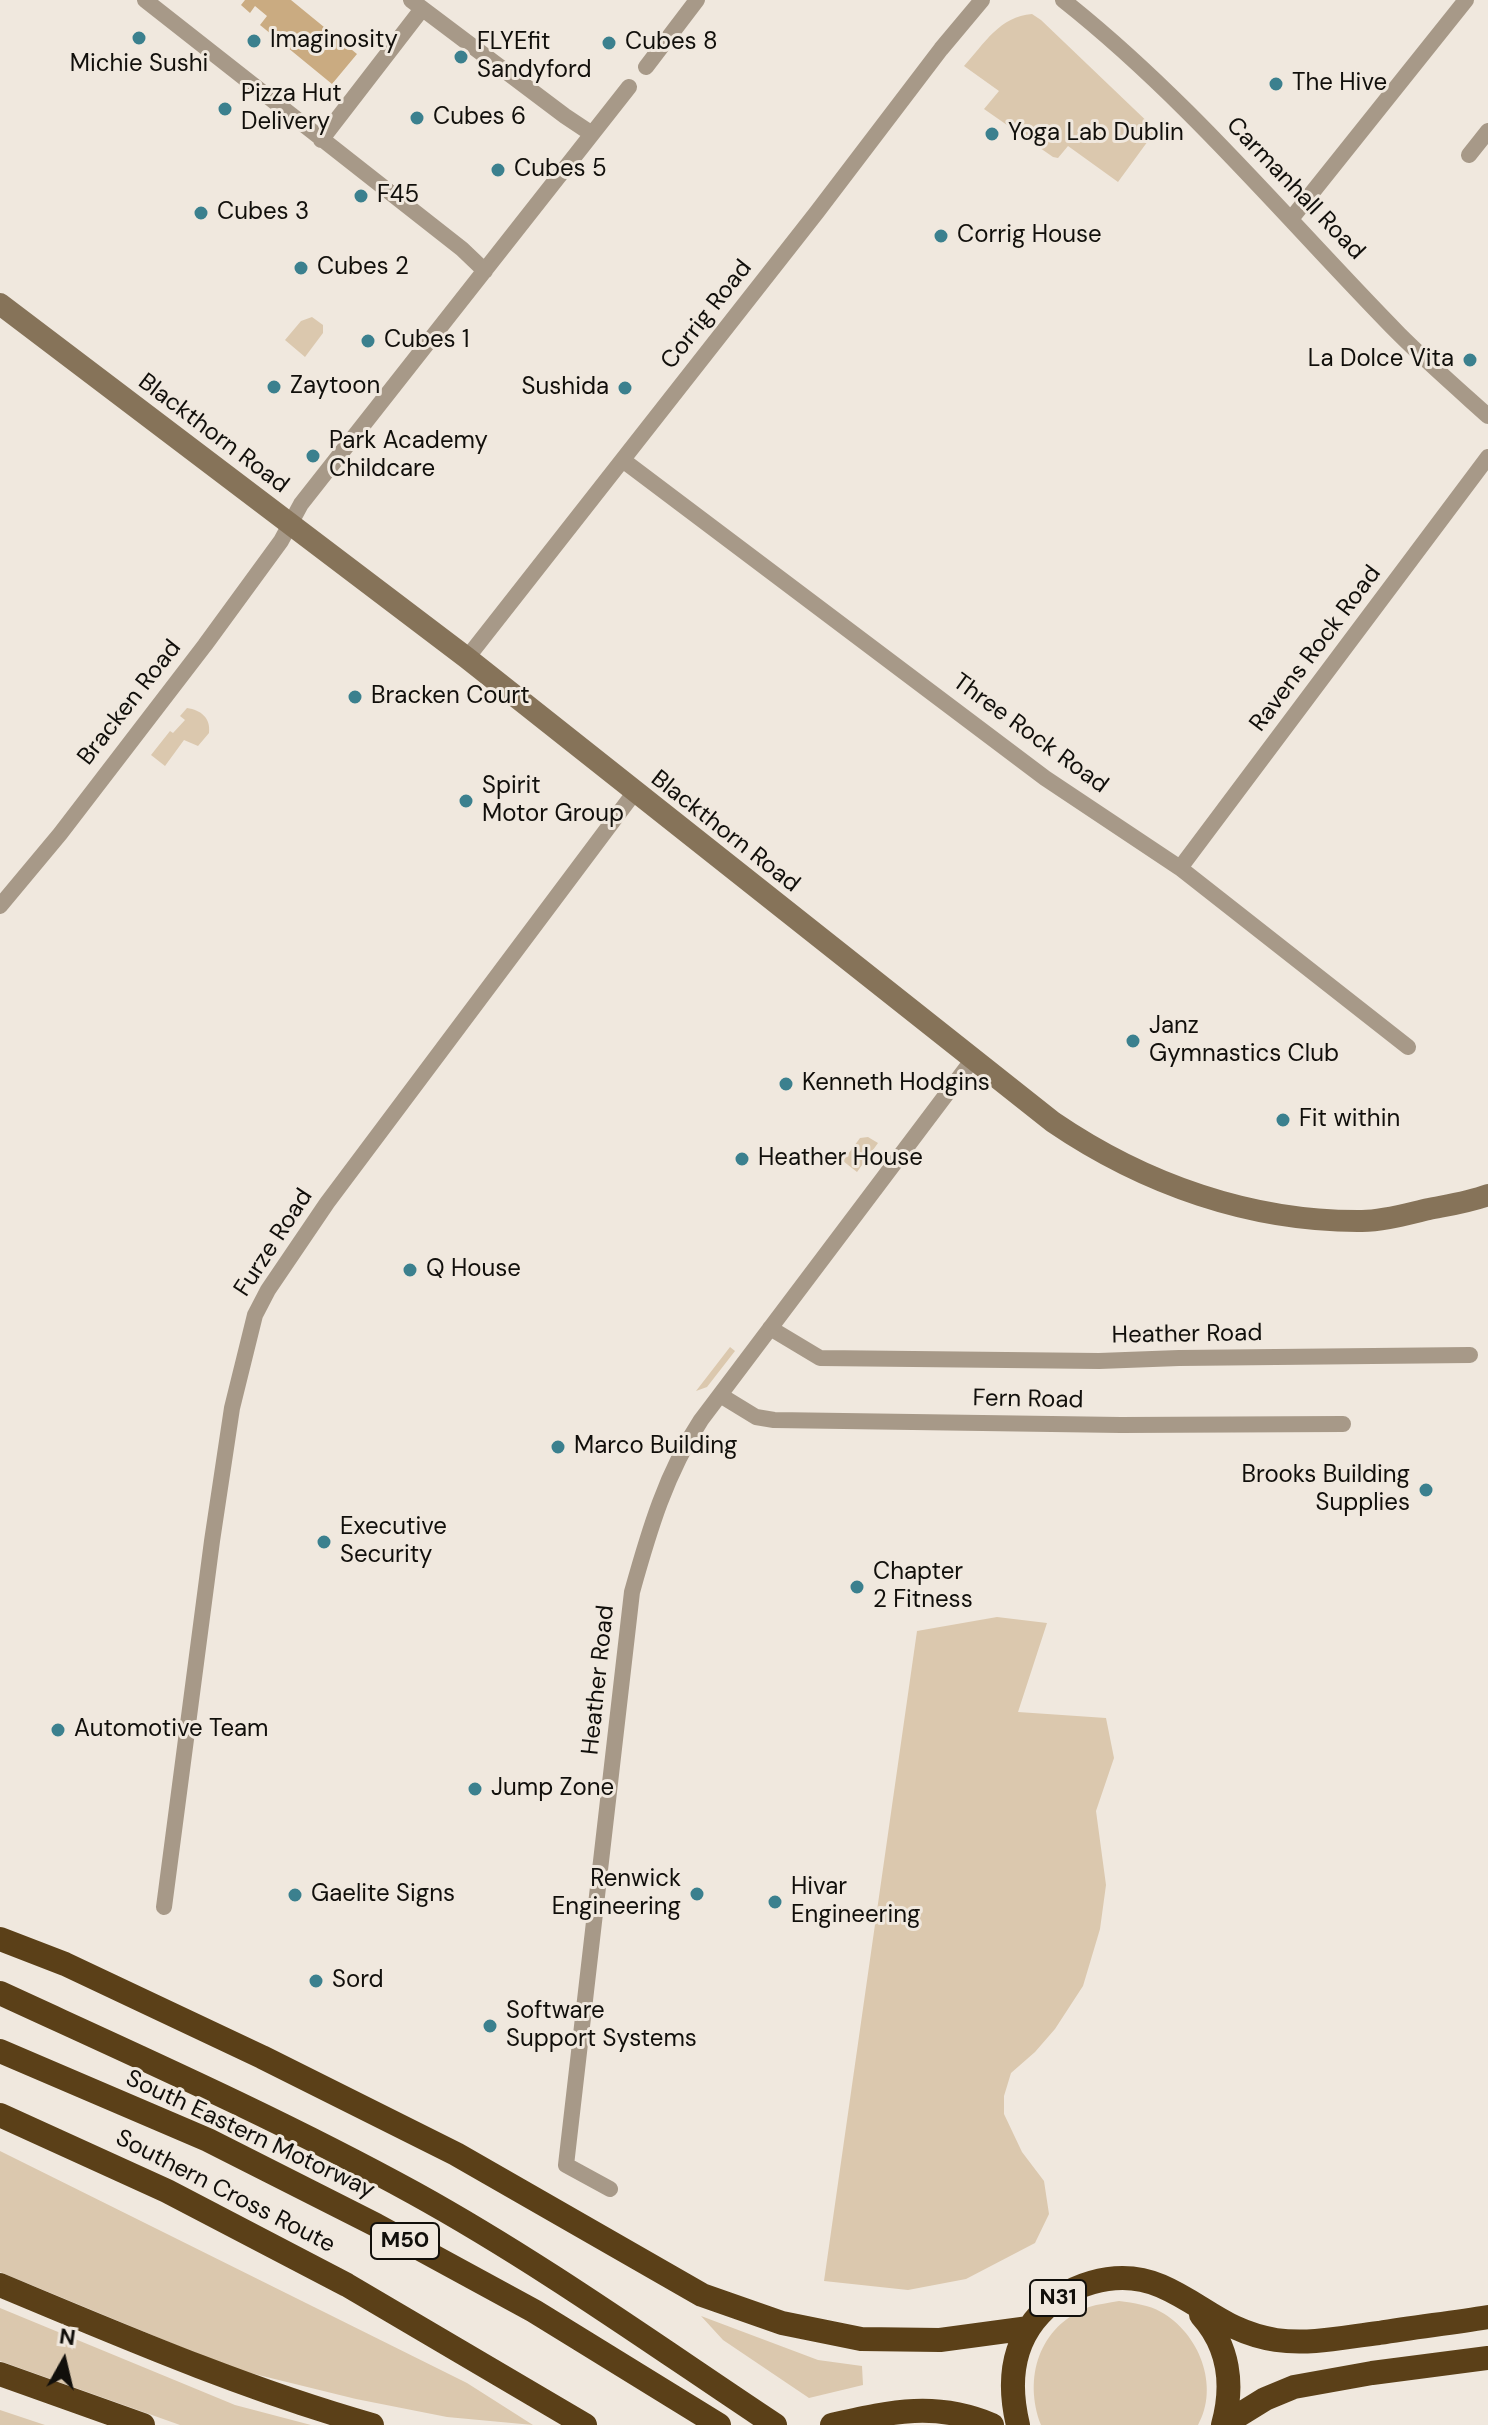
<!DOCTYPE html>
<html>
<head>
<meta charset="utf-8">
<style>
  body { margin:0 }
  #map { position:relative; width:1488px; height:2425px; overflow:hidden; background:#f0e8de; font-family:"DM Sans",sans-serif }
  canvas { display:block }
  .north { position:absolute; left:24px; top:2321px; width:80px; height:80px; -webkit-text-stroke:6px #f0e8de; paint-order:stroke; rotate:8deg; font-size:22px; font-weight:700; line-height:32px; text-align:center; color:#110f0b }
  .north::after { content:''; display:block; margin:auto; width:28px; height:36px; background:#110f0b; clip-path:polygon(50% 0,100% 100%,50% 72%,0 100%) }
</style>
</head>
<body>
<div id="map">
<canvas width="1488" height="2425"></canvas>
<div class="north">N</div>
</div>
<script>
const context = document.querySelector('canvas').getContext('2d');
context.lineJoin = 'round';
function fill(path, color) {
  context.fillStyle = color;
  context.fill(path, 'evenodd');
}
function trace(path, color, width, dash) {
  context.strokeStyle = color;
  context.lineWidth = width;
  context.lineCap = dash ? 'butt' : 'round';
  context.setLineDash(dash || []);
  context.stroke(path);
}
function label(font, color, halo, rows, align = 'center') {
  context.font = font + ' "DM Sans",sans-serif';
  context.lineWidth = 6;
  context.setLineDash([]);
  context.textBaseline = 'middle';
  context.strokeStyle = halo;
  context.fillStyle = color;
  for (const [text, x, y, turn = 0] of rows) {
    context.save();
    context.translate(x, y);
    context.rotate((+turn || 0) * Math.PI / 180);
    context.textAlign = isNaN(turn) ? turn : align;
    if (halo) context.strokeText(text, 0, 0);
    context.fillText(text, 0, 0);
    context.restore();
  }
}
const green = new Path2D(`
  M 1032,14 L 1041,20 L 1156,130 L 1118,182 L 1068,146 L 1058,158 L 1053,157 L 984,109 L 999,91 L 964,66 C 984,44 1000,16 1032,14 Z
  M 312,317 L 323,325 L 323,333 L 305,357 L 285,340 L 301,321 Z
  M 187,708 C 201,710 211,718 209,733 L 198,746 L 184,740 L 165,766 L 151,755 L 170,731 L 173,733 L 185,720 L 180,716 Z
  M 868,1137 L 878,1143 L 857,1172 L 843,1161 L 860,1138 Z
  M 730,1347 L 735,1351 L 707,1387 L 696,1391 Z
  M 997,1617 L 1047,1623 L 1018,1712 L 1106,1718 L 1114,1758 L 1096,1811 L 1106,1885 L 1100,1929 L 1083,1986 L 1055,2029 L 1035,2052 L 1011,2073 L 1004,2096 L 1004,2114 L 1022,2152 L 1044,2181 L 1049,2214 L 1035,2243 L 966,2279 L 908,2290 L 824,2281 L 917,1631 Z
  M 0,2151 L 467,2383 L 533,2425 L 447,2417 L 356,2399 L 234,2369 L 0,2272 Z
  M 1119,2301 C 1134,2303 1149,2305 1161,2312 C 1199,2333 1220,2386 1198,2425 L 1041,2425 C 1023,2378 1039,2326 1089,2307 C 1098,2304 1109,2303 1119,2301 Z
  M 0,2308 L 235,2405 L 311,2425 L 180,2425 L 0,2361 Z
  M 701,2316 L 818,2360 L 862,2366 L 863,2385 L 809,2398 L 723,2340 Z
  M 0,2410 L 45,2425 L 0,2425 Z`);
const water = new Path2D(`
  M 245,0 L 291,0 L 357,54 L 332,84 L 260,25 L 267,16 L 255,6 L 250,13 L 241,5 Z`);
const street = new Path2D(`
  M 145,0 L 462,249 L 485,271
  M 411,0 L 565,116 L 592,134
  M 1063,0 C 1187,98 1288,221 1399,334 C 1427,362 1458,389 1488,416
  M 646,67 L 697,0
  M 321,140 L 422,9
  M 1469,155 L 1488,131
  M 1291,219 L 1466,0
  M 624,461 L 1045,778 L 1180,868 L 1408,1047
  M 467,658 L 817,212 L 941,49 L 982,0
  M 1180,868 L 1488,457
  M 0,906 L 60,834 L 205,645 L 281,541 L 301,504 L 629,87
  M 770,1328 L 820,1358 L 1099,1361 L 1179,1358 L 1470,1355
  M 720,1395 L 756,1417 L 774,1420 L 1121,1425 L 1343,1424
  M 164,1907 L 212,1541 L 232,1408 L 255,1315 L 268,1290 L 327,1203 L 634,793
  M 610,2189 L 566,2165 L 632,1592 C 649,1531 666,1473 701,1420 L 973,1059`);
const secondary = new Path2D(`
  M 0,304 L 467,658 L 1053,1122 C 1144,1184 1251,1222 1362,1221 C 1384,1221 1407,1214 1429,1209 C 1449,1205 1469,1202 1488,1195`);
const highway = new Path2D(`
  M 0,1939 L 65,1964 L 262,2057 L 456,2154 L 702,2295 L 782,2323 L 861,2339 L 940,2340 L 1029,2328
  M 0,1993 C 139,2057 279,2119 414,2193 C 539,2262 656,2346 775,2425
  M 0,2051 L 208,2140 L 376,2225 L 534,2311 L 719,2425
  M 0,2115 L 167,2191 L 347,2285 L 585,2425
  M 0,2285 C 122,2336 245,2389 372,2425
  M 1201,2315 C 1229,2346 1234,2385 1223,2425
  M 0,2374 L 143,2425
  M 832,2425 C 890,2412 935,2401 992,2425
  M 1018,2425 C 1009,2388 1010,2352 1034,2321 C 1063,2284 1117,2267 1161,2286 C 1203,2304 1225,2332 1276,2340 C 1310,2345 1345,2337 1379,2333 C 1415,2327 1452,2323 1488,2317
  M 1223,2425 L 1265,2399 L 1294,2387 L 1372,2373 L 1488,2358`);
const markers = [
  [139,38,8,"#3b808e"],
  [254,41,8,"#3b808e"],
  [609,43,8,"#3b808e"],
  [461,57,8,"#3b808e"],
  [1276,84,8,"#3b808e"],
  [225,109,8,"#3b808e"],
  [417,118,8,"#3b808e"],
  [992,134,8,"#3b808e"],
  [498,170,8,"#3b808e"],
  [361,196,8,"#3b808e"],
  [201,213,8,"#3b808e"],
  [941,236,8,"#3b808e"],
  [301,268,8,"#3b808e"],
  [368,341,8,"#3b808e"],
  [1470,360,8,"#3b808e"],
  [274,387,8,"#3b808e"],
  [625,388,8,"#3b808e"],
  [313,456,8,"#3b808e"],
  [355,697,8,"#3b808e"],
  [466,801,8,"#3b808e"],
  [1133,1041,8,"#3b808e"],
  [786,1084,8,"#3b808e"],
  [1283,1120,8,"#3b808e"],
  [742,1159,8,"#3b808e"],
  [410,1270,8,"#3b808e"],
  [558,1447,8,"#3b808e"],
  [1426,1490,8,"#3b808e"],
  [324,1542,8,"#3b808e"],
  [857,1587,8,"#3b808e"],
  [58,1730,8,"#3b808e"],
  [475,1789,8,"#3b808e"],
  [697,1894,8,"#3b808e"],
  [295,1895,8,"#3b808e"],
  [775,1902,8,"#3b808e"],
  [316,1981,8,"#3b808e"],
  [490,2026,8,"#3b808e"]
];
const shields = [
  [405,2241,68],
  [1058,2298,56]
];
const shieldNames = [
  ["M50",405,2241],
  ["N31",1058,2298]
];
const poiNames = [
  ["Imaginosity",270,41],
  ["FLYEfit",477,43],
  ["Sandyford",477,71],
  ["Cubes 8",625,43],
  ["Michie Sushi",139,65,"center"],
  ["The Hive",1292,84],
  ["Pizza Hut",241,95],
  ["Delivery",241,123],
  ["Cubes 6",433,118],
  ["Yoga Lab Dublin",1008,134],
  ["Cubes 5",514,170],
  ["F45",377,196],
  ["Cubes 3",217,213],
  ["Corrig House",957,236],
  ["Cubes 2",317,268],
  ["Cubes 1",384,341],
  ["La Dolce Vita",1454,360,"right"],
  ["Zaytoon",290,387],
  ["Sushida",609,388,"right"],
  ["Park Academy",329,442],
  ["Childcare",329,470],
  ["Bracken Court",371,697],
  ["Spirit",482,787],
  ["Motor Group",482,815],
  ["Janz",1149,1027],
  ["Gymnastics Club",1149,1055],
  ["Kenneth Hodgins",802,1084],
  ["Fit within",1299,1120],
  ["Heather House",758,1159],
  ["Q House",426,1270],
  ["Marco Building",574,1447],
  ["Brooks Building",1410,1476,"right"],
  ["Supplies",1410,1504,"right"],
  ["Executive",340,1528],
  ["Security",340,1556],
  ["Chapter",873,1573],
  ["2 Fitness",873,1601],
  ["Automotive Team",74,1730],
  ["Jump Zone",491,1789],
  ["Renwick",681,1880,"right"],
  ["Engineering",681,1908,"right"],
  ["Hivar",791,1888],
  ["Engineering",791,1916],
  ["Gaelite Signs",311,1895],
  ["Sord",332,1981],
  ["Software",506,2012],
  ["Support Systems",506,2040]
];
const streetNames = [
  ["Carmanhall Road",1295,189,46],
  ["Corrig Road",707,315,-52],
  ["Blackthorn Road",213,434,37],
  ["Ravens Rock Road",1316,649,-53],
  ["Bracken Road",130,703,-52],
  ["Three Rock Road",1030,734,36],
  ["Blackthorn Road",725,832,38],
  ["Furze Road",274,1243,-57],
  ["Heather Road",1187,1335,-1],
  ["Fern Road",1028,1400,1],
  ["Heather Road",599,1680,-84],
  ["South Eastern Motorway",250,2135,25],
  ["Southern Cross Route",225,2192,27]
];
fill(green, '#dbc8ae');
fill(water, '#caab81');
trace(street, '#a79988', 16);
trace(secondary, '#867359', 22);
trace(highway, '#5b4018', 24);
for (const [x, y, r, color] of markers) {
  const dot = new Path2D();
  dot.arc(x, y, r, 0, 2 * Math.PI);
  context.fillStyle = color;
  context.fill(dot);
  trace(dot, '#f0e8de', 3);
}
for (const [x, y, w] of shields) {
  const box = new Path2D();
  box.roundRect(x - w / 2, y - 18, w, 36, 6);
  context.fillStyle = '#f0e8de';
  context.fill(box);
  trace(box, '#110f0b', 2);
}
label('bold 22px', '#110f0b', null, shieldNames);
label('24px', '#110f0b', '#f0e8de', poiNames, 'left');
label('24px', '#110f0b', '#f0e8de', streetNames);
</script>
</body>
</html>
